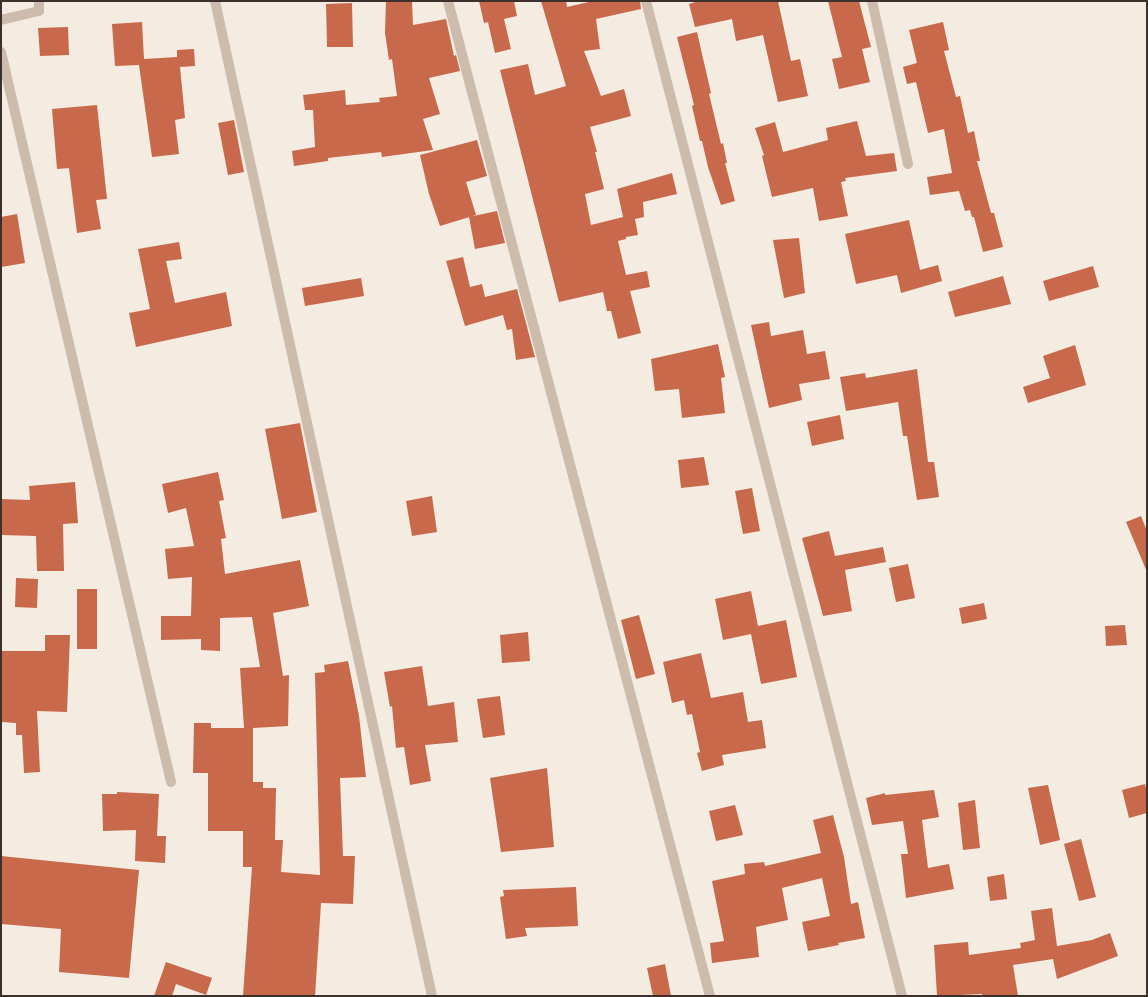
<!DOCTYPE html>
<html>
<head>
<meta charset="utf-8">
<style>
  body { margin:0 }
  #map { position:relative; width:1148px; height:997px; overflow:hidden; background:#f4ebe1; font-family:"PT Sans",sans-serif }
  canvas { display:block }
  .frame { position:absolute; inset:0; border:2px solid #3b302b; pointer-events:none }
</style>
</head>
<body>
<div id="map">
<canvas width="1148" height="997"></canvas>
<div class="frame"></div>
</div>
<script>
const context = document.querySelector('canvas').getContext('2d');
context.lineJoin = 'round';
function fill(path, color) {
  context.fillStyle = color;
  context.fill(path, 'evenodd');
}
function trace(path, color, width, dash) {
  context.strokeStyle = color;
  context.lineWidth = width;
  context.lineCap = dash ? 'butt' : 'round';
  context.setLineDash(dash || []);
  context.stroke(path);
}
const building = new Path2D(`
  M 386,1 L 412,1 L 413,25 L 446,19 L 454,56 L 456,55 L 460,71 L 429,78 L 440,114 L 423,119 L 433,150 L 382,157 L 381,152 L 328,158 L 328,161 L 294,166 L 292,151 L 315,147 L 313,110 L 305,110 L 303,95 L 345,90 L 346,105 L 380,102 L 379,98 L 397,96 L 392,59 L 389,60 L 385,33 Z
  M 479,1 L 514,1 L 517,16 L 504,19 L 511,49 L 495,53 L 488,22 L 484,23 Z
  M 541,1 L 566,1 L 567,7 L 593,1 L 640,1 L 641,9 L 596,19 L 600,49 L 584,51 L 601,96 L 624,89 L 631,116 L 590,127 L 597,152 L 595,152 L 604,189 L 585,194 L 591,225 L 623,217 L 617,189 L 672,173 L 677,194 L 643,202 L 644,217 L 635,219 L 638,235 L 626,237 L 626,239 L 618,241 L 626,275 L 647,271 L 650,287 L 630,291 L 641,333 L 618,339 L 611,311 L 607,311 L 603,292 L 559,302 L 500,70 L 528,64 L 535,95 L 566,86 Z
  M 699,1 L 778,1 L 791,61 L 800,59 L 808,96 L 778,102 L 763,35 L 736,41 L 732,19 L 695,27 L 689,4 Z
  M 828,1 L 859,1 L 871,47 L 862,49 L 870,82 L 839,89 L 832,59 L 842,57 Z
  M 352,3 L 353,47 L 327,47 L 326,4 Z
  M 142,22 L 144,59 L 177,57 L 177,50 L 194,49 L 195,66 L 180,67 L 185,118 L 175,120 L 179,154 L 152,157 L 139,65 L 115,66 L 112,24 Z
  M 943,22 L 949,50 L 944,51 L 956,97 L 960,96 L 968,133 L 974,131 L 980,161 L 977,161 L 991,213 L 994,213 L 1003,247 L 983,252 L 974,217 L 972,217 L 970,210 L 965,211 L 959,191 L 930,195 L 927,177 L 952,173 L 944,129 L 928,133 L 916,82 L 907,84 L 903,67 L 917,63 L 909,30 Z
  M 68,27 L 69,55 L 40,56 L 38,28 Z
  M 697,32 L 711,93 L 709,94 L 721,144 L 723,143 L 727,163 L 725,163 L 735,201 L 721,205 L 708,167 L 702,141 L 700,141 L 692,106 L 694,105 L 677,37 Z
  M 97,105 L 107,199 L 96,200 L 101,229 L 77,233 L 69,168 L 57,169 L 52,109 Z
  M 234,120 L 244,172 L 228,175 L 218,123 Z
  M 857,121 L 866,156 L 894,153 L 897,171 L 845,178 L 846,181 L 841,182 L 848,216 L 819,221 L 813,188 L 772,197 L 762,156 L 764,155 L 755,128 L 775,122 L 783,152 L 828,140 L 826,128 Z
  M 477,140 L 487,176 L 466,182 L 476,215 L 440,226 L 429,194 L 420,155 Z
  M 497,211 L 505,243 L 475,249 L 469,217 Z
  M 17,214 L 25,263 L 1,267 L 1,217 Z
  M 909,220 L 920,270 L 938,265 L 942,281 L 901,293 L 897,275 L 856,284 L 845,234 Z
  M 799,238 L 805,293 L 784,298 L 773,240 Z
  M 179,242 L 182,259 L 166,261 L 175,303 L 226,292 L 232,326 L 136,347 L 129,313 L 150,309 L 138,249 Z
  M 463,257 L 470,287 L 482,284 L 485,297 L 517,289 L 535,357 L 516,360 L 512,329 L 507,330 L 503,315 L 465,326 L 446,261 Z
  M 1093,266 L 1099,287 L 1049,301 L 1043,281 Z
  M 1003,276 L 1011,304 L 955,317 L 948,292 Z
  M 361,278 L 364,296 L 305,306 L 302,288 Z
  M 769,322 L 771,336 L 803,330 L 807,354 L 825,351 L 830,379 L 799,384 L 802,400 L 769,408 L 751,325 Z
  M 718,344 L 725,377 L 721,378 L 725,413 L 682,418 L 679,389 L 655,391 L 651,359 Z
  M 1075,345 L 1086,385 L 1028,403 L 1023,387 L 1050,378 L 1043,356 Z
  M 917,369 L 928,462 L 934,462 L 939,497 L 917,500 L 907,436 L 903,436 L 898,402 L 846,411 L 840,377 L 865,373 L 866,378 Z
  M 840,415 L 844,439 L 812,446 L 807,422 Z
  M 300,423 L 317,512 L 282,519 L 265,429 Z
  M 704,457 L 709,485 L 681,488 L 678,460 Z
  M 218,472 L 224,500 L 219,501 L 226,538 L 221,539 L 225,574 L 300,560 L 309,606 L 273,613 L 283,676 L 289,675 L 288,726 L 253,728 L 253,782 L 263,782 L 263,788 L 276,788 L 275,840 L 283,840 L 281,872 L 320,875 L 315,673 L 325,672 L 324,665 L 348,661 L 359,716 L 366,777 L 340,778 L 343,856 L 355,856 L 353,904 L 321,903 L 315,996 L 243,996 L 252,867 L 243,867 L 243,831 L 208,831 L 208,773 L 193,773 L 194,723 L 211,723 L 211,728 L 244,728 L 240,668 L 260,667 L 252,617 L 220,618 L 220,651 L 201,650 L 201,639 L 161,640 L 161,616 L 191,616 L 192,577 L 168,579 L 165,549 L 194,546 L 186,508 L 168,513 L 162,484 Z
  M 75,482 L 78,523 L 63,524 L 64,571 L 37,571 L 36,536 L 1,535 L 1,499 L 30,500 L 29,486 Z
  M 752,488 L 760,531 L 743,534 L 735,491 Z
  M 432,496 L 437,532 L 412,536 L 406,501 Z
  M 1141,516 L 1147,531 L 1147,572 L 1126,522 Z
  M 829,531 L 835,556 L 883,547 L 886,562 L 845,570 L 852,611 L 823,616 L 802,538 Z
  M 908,564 L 915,598 L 896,602 L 889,568 Z
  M 16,578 L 38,579 L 37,608 L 15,607 Z
  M 77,589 L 97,589 L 97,649 L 77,649 Z
  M 751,591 L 758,626 L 786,620 L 797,677 L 761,684 L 751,634 L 723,640 L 715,599 Z
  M 984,603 L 987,619 L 962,624 L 959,608 Z
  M 639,615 L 655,674 L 636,679 L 621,620 Z
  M 1125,625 L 1127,645 L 1106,646 L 1105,626 Z
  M 528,632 L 530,661 L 502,663 L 500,635 Z
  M 45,635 L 70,635 L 67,712 L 37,711 L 40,772 L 24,773 L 22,735 L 16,735 L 16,723 L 1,722 L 1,651 L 45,651 Z
  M 701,653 L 711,698 L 743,692 L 748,722 L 762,720 L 766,748 L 722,755 L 724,765 L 702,771 L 697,753 L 700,752 L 692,714 L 687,715 L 684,700 L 672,703 L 663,662 Z
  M 422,666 L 428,706 L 454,702 L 458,742 L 425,745 L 431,781 L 410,785 L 404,747 L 396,748 L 392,706 L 390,707 L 384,672 Z
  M 500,696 L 505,735 L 483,738 L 477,699 Z
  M 547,768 L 554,847 L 501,852 L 490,778 Z
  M 1145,784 L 1147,792 L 1147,813 L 1129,818 L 1122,790 Z
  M 1048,785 L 1060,840 L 1040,845 L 1028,788 Z
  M 934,790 L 939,817 L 922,820 L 928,868 L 949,864 L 954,889 L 906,898 L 901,854 L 908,854 L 903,821 L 872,825 L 866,798 L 885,793 L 885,795 Z
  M 117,792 L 159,794 L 157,836 L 166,836 L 165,863 L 135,861 L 136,830 L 103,831 L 102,794 L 117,794 Z
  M 975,800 L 980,848 L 963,850 L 958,803 Z
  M 735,805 L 743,835 L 716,841 L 709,811 Z
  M 833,815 L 844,857 L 851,904 L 858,902 L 865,938 L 838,943 L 839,945 L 808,951 L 802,922 L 830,916 L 822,878 L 782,888 L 788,920 L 756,927 L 759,957 L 712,963 L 710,943 L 724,941 L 712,881 L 745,874 L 744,864 L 764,862 L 765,866 L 821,853 L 813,820 Z
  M 1081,839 L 1096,897 L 1079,901 L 1064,844 Z
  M 1,856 L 139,870 L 129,978 L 59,972 L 61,929 L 1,924 Z
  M 1004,874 L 1007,899 L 990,901 L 987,877 Z
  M 576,887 L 578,926 L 525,928 L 527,936 L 506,939 L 500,897 L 504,896 L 503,890 Z
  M 1052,908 L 1057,946 L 1092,940 L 1110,933 L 1118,956 L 1057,979 L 1053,959 L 1013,965 L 1018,996 L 982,996 L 982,994 L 937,996 L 934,945 L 968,942 L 969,955 L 1021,948 L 1020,943 L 1035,940 L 1031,911 Z
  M 166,962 L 212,978 L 206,995 L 176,984 L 172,996 L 154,996 Z
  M 665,964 L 671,996 L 653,996 L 647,968 Z`);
const street = new Path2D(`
  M 215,1 L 432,996
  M 448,1 L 710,996
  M 646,1 L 902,996
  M 872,1 L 908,164
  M 1,20 L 39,11 L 39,1
  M 1,52 L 171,782`);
fill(building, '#c8694b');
trace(street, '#cdbbac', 10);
</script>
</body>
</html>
